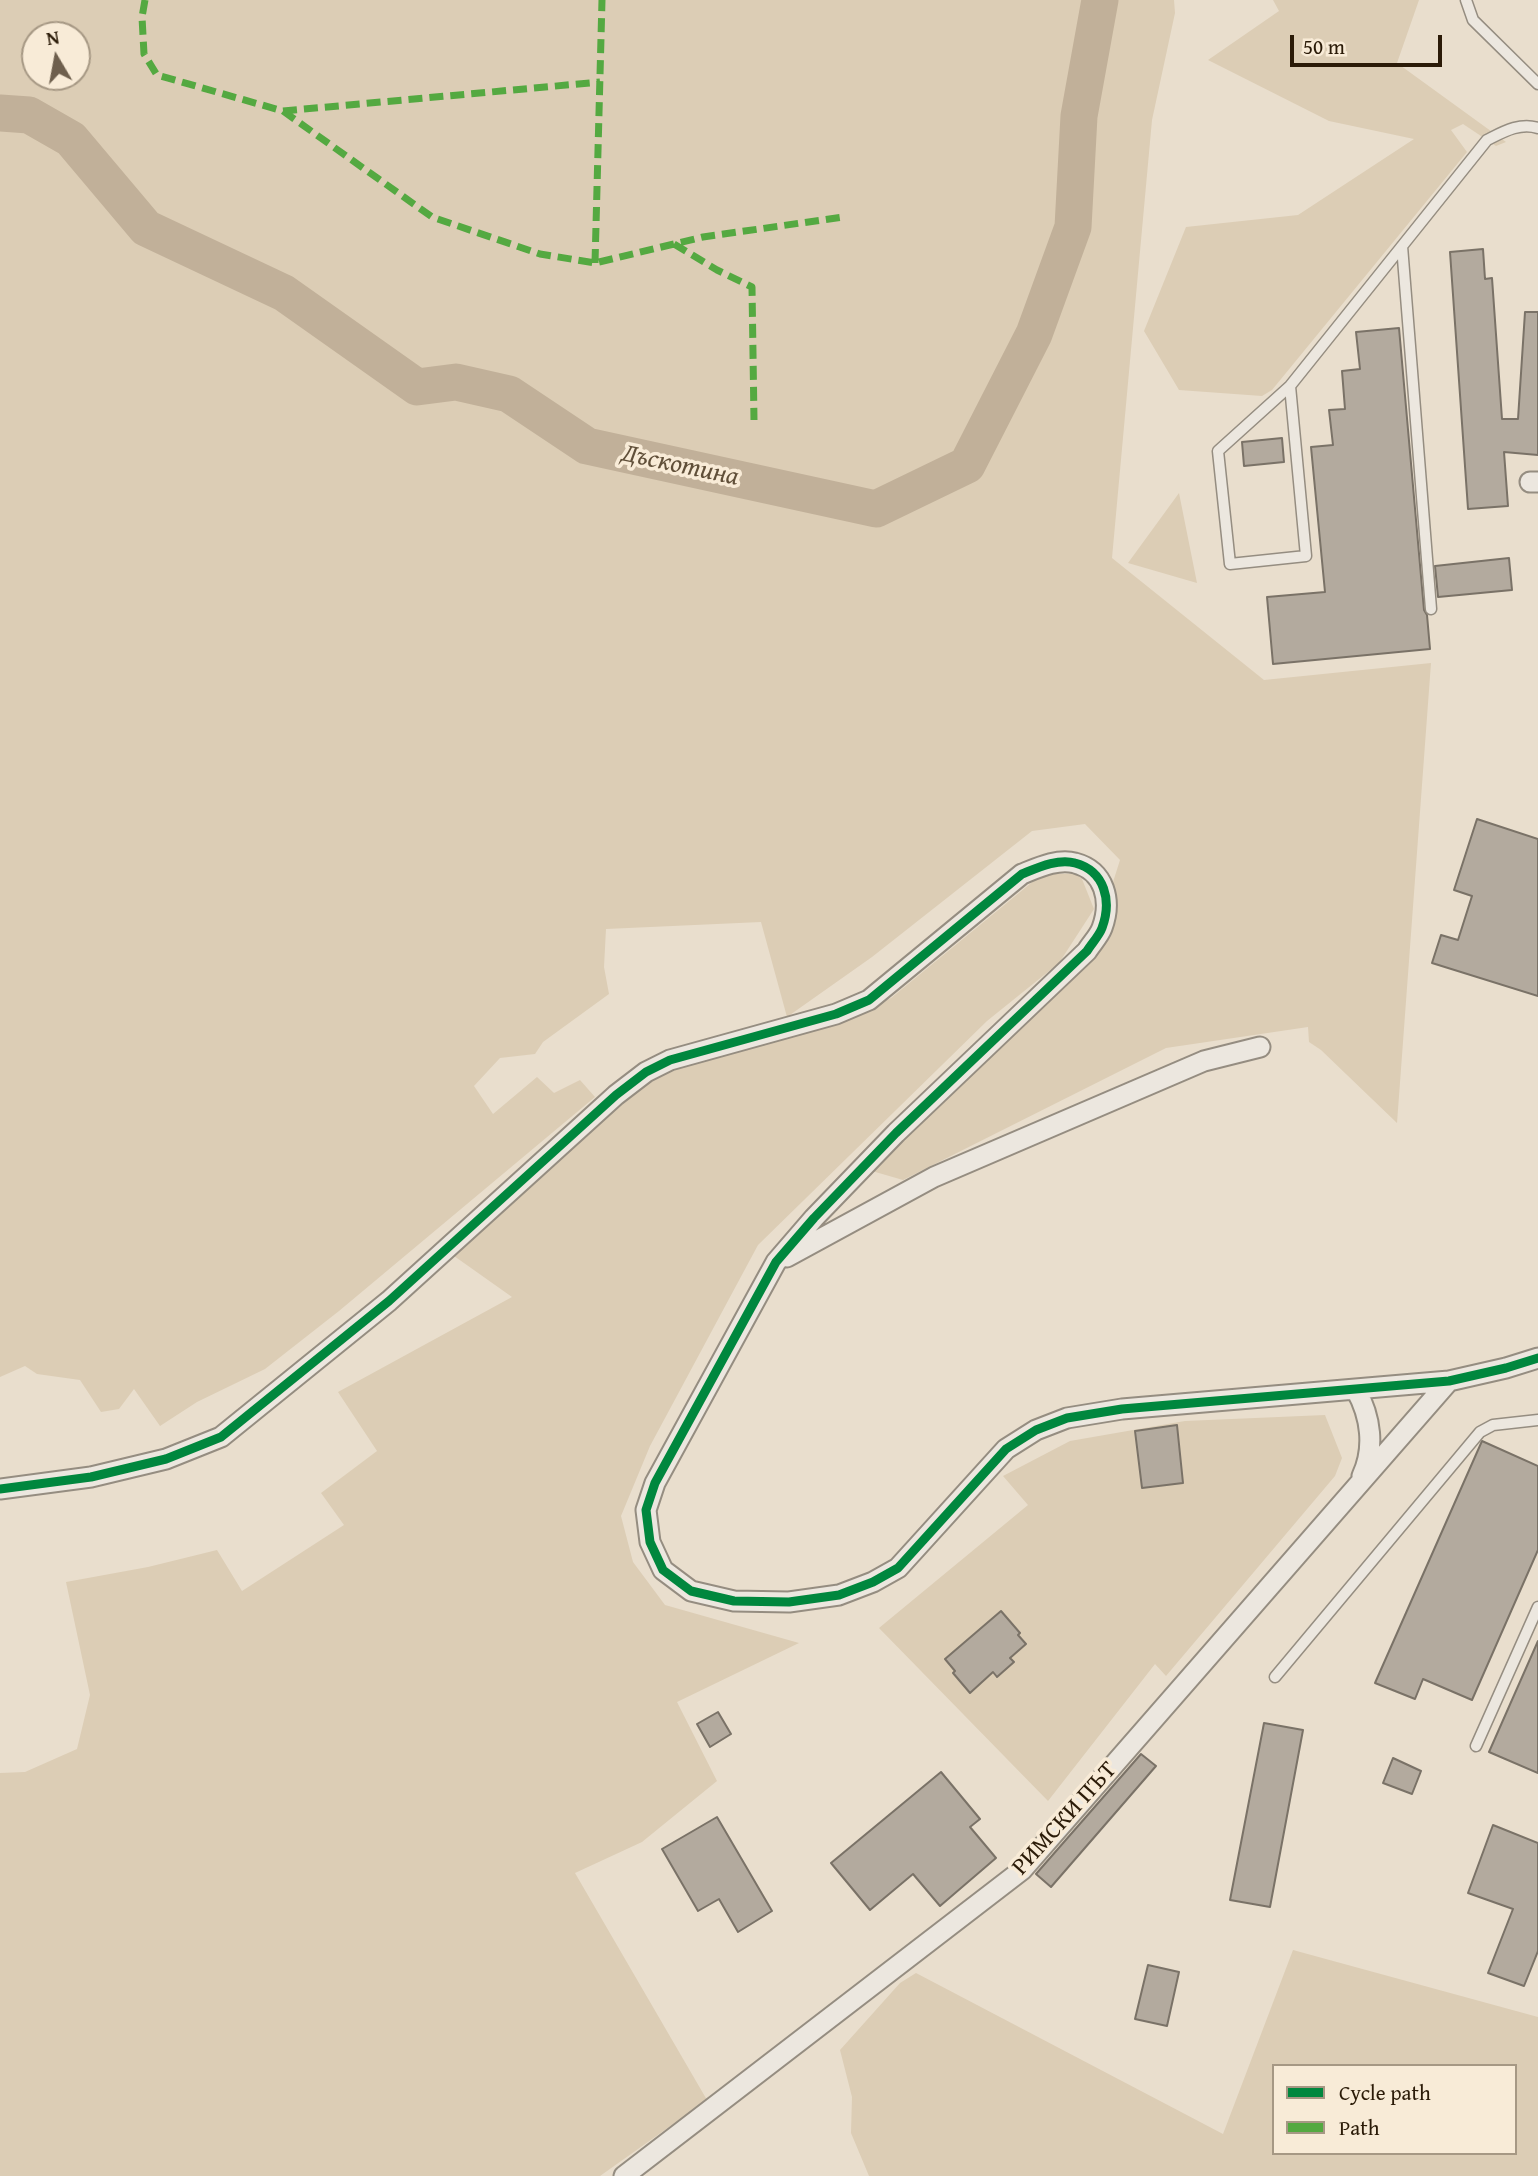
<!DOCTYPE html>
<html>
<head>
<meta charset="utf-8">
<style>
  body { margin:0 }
  #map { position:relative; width:1538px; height:2176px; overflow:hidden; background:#e9decd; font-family:"Gentium Book Plus",serif }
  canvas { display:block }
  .legend { position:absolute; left:1272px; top:2064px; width:245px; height:91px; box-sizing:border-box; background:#f8ebd7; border:2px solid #a69884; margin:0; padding:9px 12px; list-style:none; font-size:21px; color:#2b1b08 }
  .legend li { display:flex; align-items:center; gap:14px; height:35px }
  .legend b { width:35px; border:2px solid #a69884 }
  .north { position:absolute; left:21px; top:21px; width:70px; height:70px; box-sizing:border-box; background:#f8ebd7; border:2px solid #a69884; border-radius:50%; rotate:350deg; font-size:19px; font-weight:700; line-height:28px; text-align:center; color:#2b1b08 }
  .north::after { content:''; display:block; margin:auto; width:24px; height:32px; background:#6e5f4d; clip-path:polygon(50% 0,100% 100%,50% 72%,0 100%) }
  .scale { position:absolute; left:1290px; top:35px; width:152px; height:32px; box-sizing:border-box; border:4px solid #2b1b08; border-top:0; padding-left:9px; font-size:21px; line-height:24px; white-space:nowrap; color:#2b1b08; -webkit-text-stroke:5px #f8ebd7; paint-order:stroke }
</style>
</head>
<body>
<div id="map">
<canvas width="1538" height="2176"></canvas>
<ul class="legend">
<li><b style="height:9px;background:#00873e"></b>Cycle path</li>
<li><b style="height:9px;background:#54a941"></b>Path</li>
</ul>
<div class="north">N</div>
<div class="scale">50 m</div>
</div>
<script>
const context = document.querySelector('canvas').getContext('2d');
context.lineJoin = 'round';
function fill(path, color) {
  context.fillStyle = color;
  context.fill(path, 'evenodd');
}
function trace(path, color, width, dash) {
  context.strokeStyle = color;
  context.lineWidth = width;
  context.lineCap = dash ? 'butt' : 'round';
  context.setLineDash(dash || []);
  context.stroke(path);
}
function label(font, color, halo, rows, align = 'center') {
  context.font = font + ' "Gentium Book Plus",serif';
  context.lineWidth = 7;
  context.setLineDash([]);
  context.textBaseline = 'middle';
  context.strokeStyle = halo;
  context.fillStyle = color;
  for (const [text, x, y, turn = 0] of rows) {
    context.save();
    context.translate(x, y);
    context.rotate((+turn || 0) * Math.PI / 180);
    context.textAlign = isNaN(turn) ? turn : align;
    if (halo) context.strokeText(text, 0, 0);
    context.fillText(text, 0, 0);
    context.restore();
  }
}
const green = new Path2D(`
  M 0,0 L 1174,0 L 1175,13 L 1152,120 L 1112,558 L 1264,680 L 1431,663 L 1397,1123 L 1321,1050 L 1309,1042 L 1308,1027 L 1166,1048 L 903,1180 L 865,1169 L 1095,939 L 1120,860 L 1085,824 L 1032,831 L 872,957 L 787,1017 L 761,922 L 606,929 L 604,967 L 609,994 L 543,1042 L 535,1054 L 500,1058 L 474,1086 L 493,1114 L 537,1077 L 554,1093 L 580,1080 L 595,1097 L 339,1311 L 265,1369 L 197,1402 L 160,1426 L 134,1389 L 119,1409 L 101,1412 L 80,1380 L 37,1374 L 25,1366 L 0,1377 ZM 35,35 L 77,35 L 77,77 L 35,77 Z
  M 1273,0 L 1419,0 L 1397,63 L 1506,142 L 1496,146 L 1463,124 L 1451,130 L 1467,152 L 1272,390 L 1262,396 L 1179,390 L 1144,331 L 1186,227 L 1298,215 L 1414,139 L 1329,121 L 1208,60 L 1279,11 Z
  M 1179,493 L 1197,583 L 1128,563 Z
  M 1042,874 L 1080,874 L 1094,909 L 1059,963 L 987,1021 L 758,1245 L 650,1446 L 621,1516 L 633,1562 L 665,1605 L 799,1643 L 677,1702 L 717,1781 L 642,1842 L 575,1873 L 707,2100 L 600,2176 L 0,2176 L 0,1773 L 25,1772 L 77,1749 L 90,1695 L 66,1582 L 148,1567 L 217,1550 L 242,1591 L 344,1525 L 321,1493 L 377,1451 L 338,1392 L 512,1297 L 447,1251 L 600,1111 L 676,1065 L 824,1026 L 891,998 Z
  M 1325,1415 L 1342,1458 L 1335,1476 L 1166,1676 L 1155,1664 L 1048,1801 L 879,1628 L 1028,1505 L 1003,1476 L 1070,1441 L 1185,1421 Z
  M 1293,1950 L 1538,2017 L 1538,2176 L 869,2176 L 851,2133 L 852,2097 L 840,2050 L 900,1983 L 916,1973 L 1223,2134 ZM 1274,2066 L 1515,2066 L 1515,2153 L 1274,2153 Z`);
const river = new Path2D(`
  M 0,113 L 29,115 L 71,139 L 146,228 L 284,293 L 417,387 L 456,382 L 509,394 L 587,446 L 876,509 L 967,465 L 1034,334 L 1073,227 L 1079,116 L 1100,0`);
const building = new Path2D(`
  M 1483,249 L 1485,279 L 1492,278 L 1502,419 L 1518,419 L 1525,312 L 1538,312 L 1538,455 L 1504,452 L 1508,506 L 1468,509 L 1450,252 Z
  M 1399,328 L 1424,610 L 1427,615 L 1430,649 L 1273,664 L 1267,597 L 1325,592 L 1311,447 L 1333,445 L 1329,410 L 1345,409 L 1342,371 L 1360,369 L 1356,332 Z
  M 1282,438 L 1284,462 L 1244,466 L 1242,442 Z
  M 1509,558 L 1512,590 L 1438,597 L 1435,566 Z
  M 1477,819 L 1538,839 L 1538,996 L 1432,963 L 1441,935 L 1458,940 L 1472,896 L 1454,890 Z
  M 1177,1425 L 1183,1483 L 1142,1488 L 1135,1431 Z
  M 1482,1441 L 1538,1466 L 1538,1550 L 1472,1700 L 1423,1679 L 1415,1699 L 1375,1683 Z
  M 1001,1611 L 1020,1633 L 1018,1635 L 1026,1644 L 1010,1658 L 1014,1662 L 997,1677 L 993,1672 L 970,1693 L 953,1673 L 955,1671 L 945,1659 Z
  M 1538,1641 L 1538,1773 L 1489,1752 Z
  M 718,1712 L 731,1734 L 710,1747 L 697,1724 Z
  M 1264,1723 L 1303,1730 L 1270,1907 L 1230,1900 Z
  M 1141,1754 L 1156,1766 L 1051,1887 L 1036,1874 Z
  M 1393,1758 L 1421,1771 L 1412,1794 L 1383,1783 Z
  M 941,1772 L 980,1819 L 970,1827 L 996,1858 L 940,1906 L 913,1874 L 870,1910 L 831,1863 Z
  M 717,1817 L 772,1911 L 738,1932 L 719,1899 L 698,1911 L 662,1849 Z
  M 1493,1825 L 1538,1843 L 1538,1951 L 1524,1986 L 1488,1973 L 1513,1909 L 1468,1893 Z
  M 1148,1965 L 1179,1972 L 1167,2026 L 1135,2019 Z`);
const service = new Path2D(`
  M 1466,0 L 1473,20 L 1538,84
  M 1402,246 L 1431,609
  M 1290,386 L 1218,451 L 1230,564 L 1306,556 L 1290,386 L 1487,140 C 1503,132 1520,122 1538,128
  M 1275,1677 L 1480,1432 L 1493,1425 L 1538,1420
  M 1476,1746 L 1538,1607`);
const minor = new Path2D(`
  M 1530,482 L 1538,482
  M 787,1257 L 934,1177 L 1204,1061 L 1260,1047
  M 1356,1390 C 1371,1417 1375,1448 1362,1476
  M 0,1489 L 91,1477 L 166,1459 L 221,1437 L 389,1301 L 616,1095 L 646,1072 L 670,1060 L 836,1014 L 869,1000 L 1022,874 C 1037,868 1058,858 1075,863 C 1105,871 1112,901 1102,928 C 1099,936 1092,943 1087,951 L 896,1133 L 814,1218 L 776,1262 L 655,1483 L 646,1510 L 650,1542 L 663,1570 L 691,1591 L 734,1601 L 789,1602 L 839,1595 L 873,1582 L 898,1568 L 1006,1449 L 1036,1430 L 1067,1418 L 1122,1409 L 1449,1381 L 1506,1368 L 1538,1358
  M 624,2176 L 1022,1870 L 1449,1381`);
const quiet = new Path2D(`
  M 145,0 L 142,17 L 144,54 L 157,75 L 283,111 L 432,217 L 540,254 L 595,263 L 703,237 L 843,217
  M 283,111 L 600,82
  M 674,244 L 717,270 L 752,287 L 754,420
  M 595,263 L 602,0`);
const cycleway = new Path2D(`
  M 0,1489 L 91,1477 L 166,1459 L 221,1437 L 389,1301 L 616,1095 L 646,1072 L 670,1060 L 836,1014 L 869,1000 L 1022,874 C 1037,868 1058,858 1075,863 C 1105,871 1112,901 1102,928 C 1099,936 1092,943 1087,951 L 896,1133 L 814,1218 L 776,1262 L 655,1483 L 646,1510 L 650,1542 L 663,1570 L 691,1591 L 734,1601 L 789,1602 L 839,1595 L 873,1582 L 898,1568 L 1006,1449 L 1036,1430 L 1067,1418 L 1122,1409 L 1449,1381 L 1506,1368 L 1538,1358`);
const streetNames = [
  ["РИМСКИ ПЪТ",1065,1819,-48]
];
const waterNames = [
  ["Дъскотина",680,466,12]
];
fill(green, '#dccdb5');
trace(river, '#c1b099', 37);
fill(building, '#b3aa9e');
trace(building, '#7a7267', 2);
trace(service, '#958d81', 13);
trace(minor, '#958d81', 23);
trace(service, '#ece7df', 10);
trace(minor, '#ece7df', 19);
trace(quiet, '#54a941', 7, [14, 7]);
trace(cycleway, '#00873e', 9);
label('24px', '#2b1b08', '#f8ebd7', streetNames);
label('italic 26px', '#604f39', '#f8ebd7', waterNames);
</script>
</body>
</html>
